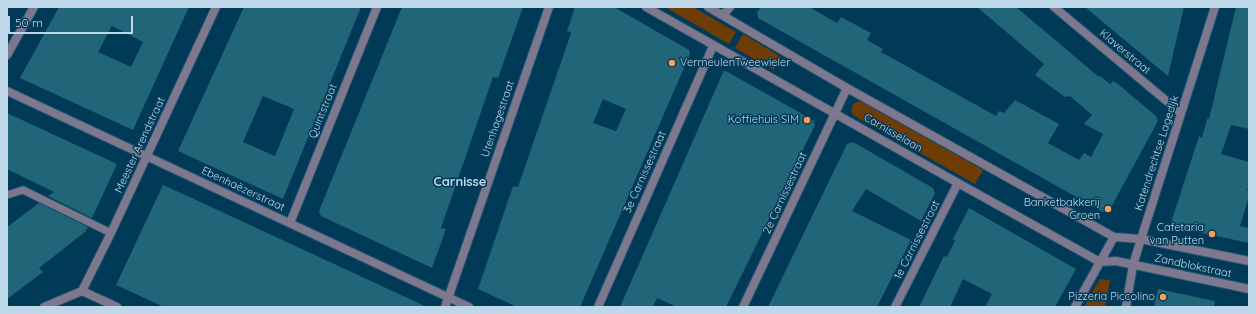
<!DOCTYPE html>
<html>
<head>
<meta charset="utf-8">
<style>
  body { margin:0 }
  #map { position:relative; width:1256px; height:314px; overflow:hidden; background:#013a57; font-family:Quicksand,sans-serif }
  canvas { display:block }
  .frame { position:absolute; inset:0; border:8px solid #bed8e9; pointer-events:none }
  .scale { position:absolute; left:8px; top:16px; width:125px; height:18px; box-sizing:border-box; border:2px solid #bed8e9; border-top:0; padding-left:5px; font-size:12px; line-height:14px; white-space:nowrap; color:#bed8e9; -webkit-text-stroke:3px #013a57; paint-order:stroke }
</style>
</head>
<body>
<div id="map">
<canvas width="1256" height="314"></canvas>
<div class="frame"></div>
<div class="scale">50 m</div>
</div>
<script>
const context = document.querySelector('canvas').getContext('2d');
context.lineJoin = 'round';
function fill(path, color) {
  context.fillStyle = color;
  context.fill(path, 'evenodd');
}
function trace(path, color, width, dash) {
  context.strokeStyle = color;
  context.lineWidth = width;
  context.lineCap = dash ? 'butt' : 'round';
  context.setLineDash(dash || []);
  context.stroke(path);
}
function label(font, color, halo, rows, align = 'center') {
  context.font = font + ' Quicksand,sans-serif';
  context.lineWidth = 3;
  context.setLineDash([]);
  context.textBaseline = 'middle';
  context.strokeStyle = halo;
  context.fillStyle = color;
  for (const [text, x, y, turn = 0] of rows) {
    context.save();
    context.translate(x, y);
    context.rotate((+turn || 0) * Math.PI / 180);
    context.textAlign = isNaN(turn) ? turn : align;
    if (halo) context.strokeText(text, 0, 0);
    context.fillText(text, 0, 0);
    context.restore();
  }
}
const green = new Path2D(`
  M 665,7 L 693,7 L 736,32 L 729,44 Z
  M 743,34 L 781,57 L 774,70 L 735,48 Z
  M 860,101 L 983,170 L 975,184 L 853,115 L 851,111 L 854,103 Z
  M 1100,279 L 1110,280 L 1105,307 L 1084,307 Z`);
const building = new Path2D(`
  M 59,7 L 189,7 L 133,130 L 20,78 ZM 112,26 L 143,42 L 131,67 L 98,52 Z
  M 244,7 L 361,7 L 283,199 L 178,151 ZM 263,96 L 294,109 L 275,156 L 243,142 Z
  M 402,7 L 523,7 L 498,78 L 493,77 L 441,228 L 446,229 L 432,268 L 321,216 L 319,211 Z
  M 575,7 L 614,7 L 689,50 L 690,54 L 580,307 L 517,307 L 478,289 L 513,186 L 518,187 L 571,33 L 567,31 ZM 603,99 L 626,109 L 616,131 L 593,123 Z
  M 761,7 L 809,7 L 837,23 L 841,17 L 871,33 L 867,40 L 883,49 L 881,52 L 996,116 L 999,111 L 1004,113 L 1015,100 L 1059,124 L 1048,143 L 1079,160 L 1084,153 L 1091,157 L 1103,134 L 1084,124 L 1092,115 L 1070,96 L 1069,97 L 1067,96 L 1065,97 L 1035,75 L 1044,64 L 977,7 L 1016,7 L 1099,77 L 1100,76 L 1110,84 L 1113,81 L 1118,84 L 1156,116 L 1158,121 L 1109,211 L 1103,212 L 758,18 L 757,12 Z
  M 1085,7 L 1184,7 L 1168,76 L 1110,28 Z
  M 1236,7 L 1249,7 L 1249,129 L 1231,125 L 1221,154 L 1249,162 L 1249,185 L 1247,190 L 1249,191 L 1249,196 L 1240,226 L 1249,228 L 1249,243 L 1170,226 L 1199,136 L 1202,138 L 1207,119 L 1209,119 Z
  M 724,70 L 813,120 L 815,125 L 726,307 L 677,307 L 657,298 L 653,307 L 620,307 Z
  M 7,113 L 117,164 L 92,218 L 48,196 L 54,192 L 7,169 Z
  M 853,142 L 933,188 L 935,193 L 921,221 L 866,189 L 852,211 L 911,240 L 877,307 L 768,307 L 847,144 Z
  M 163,185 L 194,199 L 427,307 L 164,307 L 116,285 Z
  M 39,203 L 88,227 L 85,232 L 39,268 L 43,272 L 7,299 L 7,227 Z
  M 969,208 L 1076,269 L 1055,307 L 985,307 L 992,294 L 963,279 L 950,307 L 919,307 L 944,256 L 947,257 L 955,241 L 953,239 Z
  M 1158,289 L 1215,301 L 1214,307 L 1154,307 Z`);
const service = new Path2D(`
  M 7,195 L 23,190 L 111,233`);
const minor = new Path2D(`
  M 646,7 L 958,183 L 1100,262 L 1116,261 L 1249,289
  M 708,7 L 847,88 L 1114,237 L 1141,239 L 1249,261
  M 1054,7 L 1181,113
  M 723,15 L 730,7
  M 7,55 L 34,7
  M 7,91 L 469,307
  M 290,223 L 377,7
  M 82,291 L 111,233 L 216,7
  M 82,291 L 117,307
  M 44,307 L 82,291
  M 445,307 L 549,7
  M 598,307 L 713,46
  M 743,307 L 847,88
  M 895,307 L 958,183
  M 1075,307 L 1114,237
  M 1126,307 L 1133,265 L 1141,239 L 1215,7`);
const markers = [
  [672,63,4,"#fb9e51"],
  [807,120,4,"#fb9e51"],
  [1108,209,4,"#fb9e51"],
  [1212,234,4,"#fb9e51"],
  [1163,297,4,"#fb9e51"]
];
const streetNames = [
  ["Klaverstraat",1125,52,40],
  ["Quintstraat",323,111,-68],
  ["Utenhagestraat",498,119,-71],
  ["Carnisselaan",893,133,30],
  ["Meester Arendstraat",140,145,-65],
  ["Katendrechtse Lagedijk",1157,153,-72],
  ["3e Carnissestraat",645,172,-66],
  ["Ebenhaëzerstraat",243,189,25],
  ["2e Carnissestraat",785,193,-65],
  ["1e Carnissestraat",917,240,-63],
  ["Zandblokstraat",1193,266,12]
];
const poiNames = [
  ["VermeulenTweewieler",680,63,"left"],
  ["Koffiehuis SIM",799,120],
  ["Banketbakkerij",1100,203],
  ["Groen",1100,216],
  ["Cafetaria",1204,228],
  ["van Putten",1204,241],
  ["Pizzeria Piccolino",1155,297]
];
const quarterNames = [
  ["Carnisse",460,182]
];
fill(green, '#703c06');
fill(building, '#206678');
trace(service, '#235671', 9);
trace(minor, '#235671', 10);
trace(service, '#7d788d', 7);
trace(minor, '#7d788d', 8);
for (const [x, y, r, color] of markers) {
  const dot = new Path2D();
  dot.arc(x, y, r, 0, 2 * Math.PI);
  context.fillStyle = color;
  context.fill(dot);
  trace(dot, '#013a57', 1.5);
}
label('11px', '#bed8e9', '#013a57', streetNames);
label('11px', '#bed8e9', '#013a57', poiNames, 'right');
label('bold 13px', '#bed8e9', '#013a57', quarterNames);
</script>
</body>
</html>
